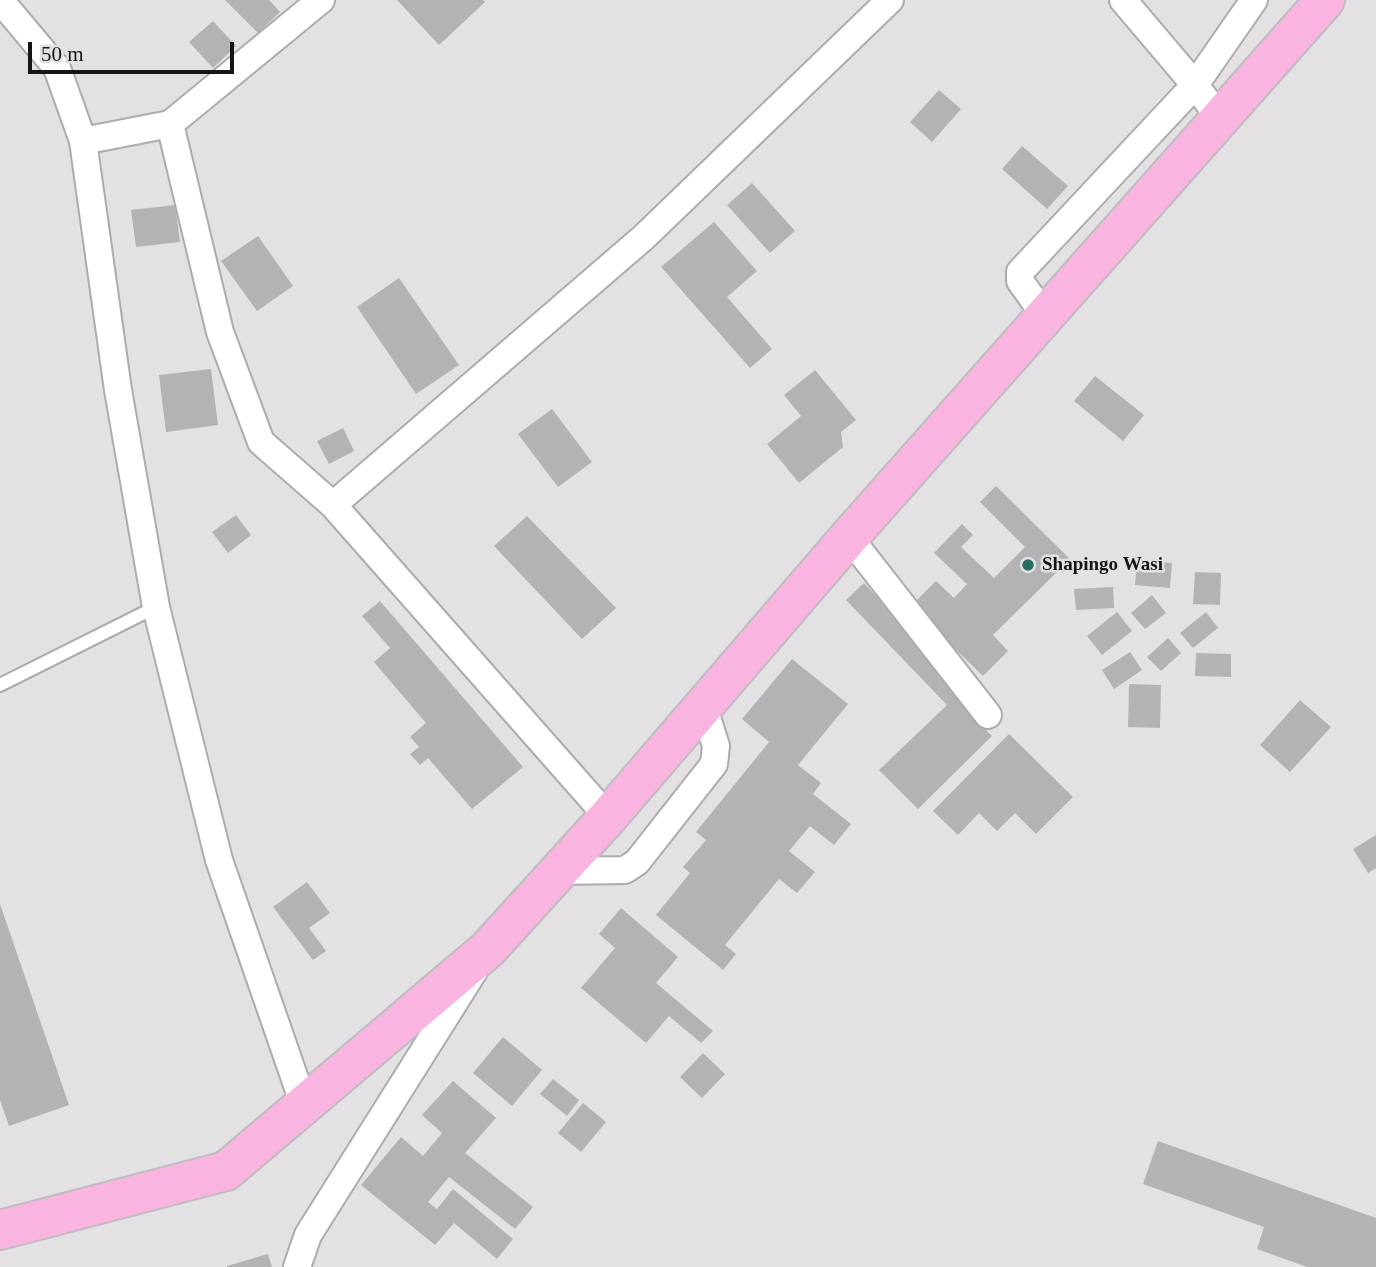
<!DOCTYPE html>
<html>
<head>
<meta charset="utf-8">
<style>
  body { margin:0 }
  #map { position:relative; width:1376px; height:1267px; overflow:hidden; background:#e3e1e4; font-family:"Times New Roman",serif }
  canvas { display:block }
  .scale { position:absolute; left:28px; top:42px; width:206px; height:32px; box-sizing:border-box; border:4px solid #151516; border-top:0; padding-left:9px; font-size:21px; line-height:24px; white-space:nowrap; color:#151516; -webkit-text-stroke:5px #e3e1e4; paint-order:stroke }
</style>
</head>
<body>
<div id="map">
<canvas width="1376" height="1267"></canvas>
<div class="scale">50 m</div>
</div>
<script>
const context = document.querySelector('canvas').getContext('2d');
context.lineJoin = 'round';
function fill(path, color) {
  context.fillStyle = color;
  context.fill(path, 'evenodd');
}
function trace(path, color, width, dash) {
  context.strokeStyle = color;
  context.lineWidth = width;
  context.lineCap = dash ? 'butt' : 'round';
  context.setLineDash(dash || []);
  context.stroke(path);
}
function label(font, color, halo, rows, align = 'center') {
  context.font = font + ' "Times New Roman",serif';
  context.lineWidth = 5;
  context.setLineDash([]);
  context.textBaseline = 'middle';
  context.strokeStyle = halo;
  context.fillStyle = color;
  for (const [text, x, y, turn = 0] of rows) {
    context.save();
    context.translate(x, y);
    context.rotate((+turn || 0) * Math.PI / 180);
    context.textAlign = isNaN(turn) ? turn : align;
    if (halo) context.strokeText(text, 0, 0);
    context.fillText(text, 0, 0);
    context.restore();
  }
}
const building = new Path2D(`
  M 225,0 L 269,0 L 280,12 L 258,33 Z
  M 397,0 L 483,0 L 485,2 L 439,45 Z
  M 213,21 L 236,46 L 213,68 L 189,42 Z
  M 939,90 L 961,109 L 932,142 L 910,122 Z
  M 1022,146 L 1068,186 L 1047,209 L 1002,169 Z
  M 752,183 L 795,231 L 770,253 L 727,205 Z
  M 175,205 L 180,242 L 136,247 L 131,210 Z
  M 714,222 L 757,271 L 727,297 L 772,349 L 750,368 L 661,267 Z
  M 258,236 L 293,286 L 257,311 L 221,261 Z
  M 399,278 L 459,365 L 416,394 L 357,307 Z
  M 211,369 L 218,425 L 166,432 L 159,375 Z
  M 815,370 L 856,420 L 841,432 L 843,447 L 799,483 L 767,444 L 801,416 L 784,395 Z
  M 1095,376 L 1144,415 L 1123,441 L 1074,401 Z
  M 552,409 L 592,462 L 558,487 L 518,434 Z
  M 343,428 L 354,451 L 329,464 L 317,441 Z
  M 996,486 L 1070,559 L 993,635 L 1008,651 L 983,676 L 911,606 L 936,581 L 954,598 L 967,584 L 934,553 L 962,524 L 973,535 L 961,547 L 994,578 L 1025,547 L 980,502 Z
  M 236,515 L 251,535 L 228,553 L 212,532 Z
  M 527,516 L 616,608 L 582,639 L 494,546 Z
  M 1137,560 L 1172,563 L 1170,588 L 1135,585 Z
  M 1195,572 L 1221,573 L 1220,605 L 1193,604 Z
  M 864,583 L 984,711 L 975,719 L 992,736 L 918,809 L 879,770 L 947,705 L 846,600 Z
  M 1113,587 L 1114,608 L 1076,610 L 1074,589 Z
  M 1152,595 L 1166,613 L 1145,629 L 1131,613 Z
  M 380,601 L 523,767 L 472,809 L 428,758 L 420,765 L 410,754 L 419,747 L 410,737 L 426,723 L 374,662 L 390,648 L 362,616 Z
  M 1117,612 L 1132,631 L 1102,655 L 1087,636 Z
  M 1206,612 L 1218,628 L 1193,648 L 1180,633 Z
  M 1168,638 L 1181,653 L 1161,671 L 1147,657 Z
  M 1130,652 L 1142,670 L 1114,689 L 1102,670 Z
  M 1196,653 L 1231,654 L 1231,677 L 1195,676 Z
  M 792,659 L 848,704 L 798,765 L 821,783 L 813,794 L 851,824 L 834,845 L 810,826 L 789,851 L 815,872 L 797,893 L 779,879 L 725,945 L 736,954 L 723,970 L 656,915 L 690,873 L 683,867 L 706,840 L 696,832 L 769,742 L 742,719 Z
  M 1129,684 L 1161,685 L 1160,728 L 1128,727 Z
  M 1300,700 L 1331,727 L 1290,772 L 1260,745 Z
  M 1009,734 L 1073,797 L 1036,834 L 1015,813 L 997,831 L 979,813 L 958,835 L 933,811 Z
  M 1376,835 L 1376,868 L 1368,873 L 1353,849 Z
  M 307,882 L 330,913 L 309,928 L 326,951 L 313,960 L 273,907 Z
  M 0,904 L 69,1105 L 9,1126 L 0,1100 Z
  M 621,908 L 678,957 L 656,983 L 713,1031 L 701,1043 L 669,1016 L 646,1043 L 581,988 L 615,948 L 599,934 Z
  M 503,1037 L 542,1070 L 512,1106 L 473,1073 Z
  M 703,1053 L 725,1074 L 702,1098 L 680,1077 Z
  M 553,1079 L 579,1100 L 567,1116 L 540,1094 Z
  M 453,1081 L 496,1118 L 465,1153 L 533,1207 L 515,1229 L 449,1177 L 428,1202 L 437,1209 L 453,1189 L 513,1239 L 497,1259 L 454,1223 L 435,1245 L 361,1185 L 401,1137 L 423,1156 L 442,1133 L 422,1115 Z
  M 583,1103 L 606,1122 L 581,1152 L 558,1133 Z
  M 1158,1141 L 1376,1218 L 1376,1267 L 1307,1267 L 1257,1249 L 1264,1227 L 1143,1184 Z
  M 268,1254 L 272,1267 L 227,1267 L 227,1266 Z`);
const lane = new Path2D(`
  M 0,685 L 156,607`);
const street = new Path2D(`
  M 0,0 L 57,68 L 83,141 L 118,390 L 156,607 L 219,860 L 304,1105
  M 1219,117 L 1195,85 L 1254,0
  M 170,124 L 220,332 L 261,442 L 333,505 L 608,817
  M 83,141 L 170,124 L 321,0
  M 1045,316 L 1020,281 L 1020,272 L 1195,85 L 1123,0
  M 333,505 L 644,237 L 890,0
  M 849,537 L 988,715
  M 559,871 L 625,870 L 637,862 L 714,764 L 716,746 L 703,705
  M 297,1267 L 308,1235 L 474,971`);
const highway = new Path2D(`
  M 0,1230 L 226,1171 L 488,949 L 608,817 L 849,537 L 1325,0`);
const markers = [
  [1028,565,7,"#286e63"]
];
const poiNames = [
  ["Shapingo Wasi",1042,565]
];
fill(building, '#b3b3b6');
trace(lane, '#adabae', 16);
trace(street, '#adabae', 30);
trace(highway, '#bdbdbe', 42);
trace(lane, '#fff', 12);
trace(street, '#fff', 26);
trace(highway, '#f9b4e0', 38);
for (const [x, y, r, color] of markers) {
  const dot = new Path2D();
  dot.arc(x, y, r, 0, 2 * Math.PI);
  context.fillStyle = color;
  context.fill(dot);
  trace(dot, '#e3e1e4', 2.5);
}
label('bold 19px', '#151516', '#e3e1e4', poiNames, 'left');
</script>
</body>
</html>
